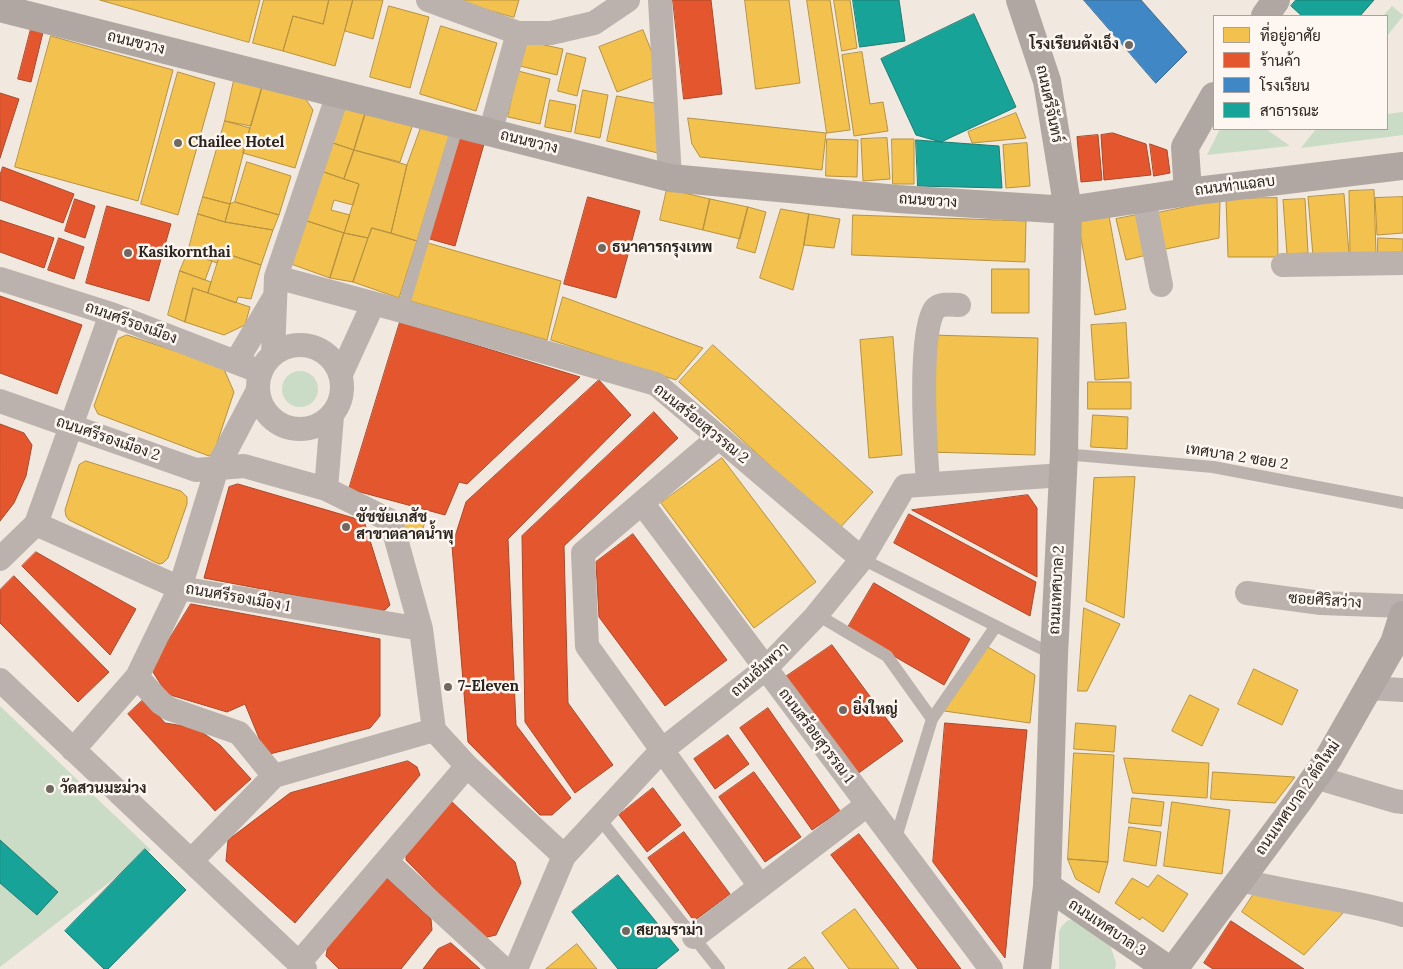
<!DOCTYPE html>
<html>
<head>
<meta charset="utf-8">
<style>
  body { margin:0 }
  #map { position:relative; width:1403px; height:969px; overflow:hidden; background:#f1e8df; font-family:Lora,Sarabun,serif }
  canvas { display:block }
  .legend { position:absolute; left:1213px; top:15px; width:175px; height:115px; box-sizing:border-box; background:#fef6f0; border:1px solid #a9a29c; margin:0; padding:6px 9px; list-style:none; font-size:15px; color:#2a241e }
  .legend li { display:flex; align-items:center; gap:10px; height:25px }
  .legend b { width:25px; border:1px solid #a9a29c }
</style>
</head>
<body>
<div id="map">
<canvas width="1403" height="969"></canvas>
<ul class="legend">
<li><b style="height:14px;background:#f2c14e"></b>ที่อยู่อาศัย</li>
<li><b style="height:14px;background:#e4572e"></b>ร้านค้า</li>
<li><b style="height:14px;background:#3f88c5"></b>โรงเรียน</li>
<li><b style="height:14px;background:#17a398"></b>สาธารณะ</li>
</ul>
</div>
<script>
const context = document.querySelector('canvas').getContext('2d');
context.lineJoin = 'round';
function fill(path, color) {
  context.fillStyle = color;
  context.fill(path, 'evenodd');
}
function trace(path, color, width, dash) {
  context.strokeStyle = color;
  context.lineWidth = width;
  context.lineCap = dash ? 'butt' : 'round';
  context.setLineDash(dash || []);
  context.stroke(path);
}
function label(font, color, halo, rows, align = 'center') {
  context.font = font + ' Lora,Sarabun,serif';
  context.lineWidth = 5;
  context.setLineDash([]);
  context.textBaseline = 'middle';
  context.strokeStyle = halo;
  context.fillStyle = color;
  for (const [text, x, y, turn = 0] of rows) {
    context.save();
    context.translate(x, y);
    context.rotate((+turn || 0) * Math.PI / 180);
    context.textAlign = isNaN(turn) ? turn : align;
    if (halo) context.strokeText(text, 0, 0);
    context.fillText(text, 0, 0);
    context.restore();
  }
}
const green = new Path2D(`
  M 1392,6 L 1403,15 L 1403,16 L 1387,36 L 1387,16 L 1383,16 Z
  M 1403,112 L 1403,135 L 1301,148 L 1316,129 L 1387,129 L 1387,114 Z
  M 1220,129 L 1266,129 L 1290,146 L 1207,155 Z
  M282 389a18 18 0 1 1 36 0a18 18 0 1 1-36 0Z
  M 0,706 L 151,850 L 0,967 Z
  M 1068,920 L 1081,921 L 1109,941 L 1116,963 L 1115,969 L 1059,969 L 1059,932 L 1061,927 Z`);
const homes = new Path2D(`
  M 100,0 L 260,0 L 249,42 Z
  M 264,0 L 329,0 L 323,24 L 293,16 L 283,51 L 253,43 Z
  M 329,0 L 353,0 L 335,66 L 283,51 L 293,16 L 323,24 Z
  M 353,0 L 383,0 L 373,39 L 345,31 Z
  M 454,0 L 519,0 L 514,17 Z
  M 745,0 L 789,0 L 800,83 L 756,89 Z
  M 807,0 L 830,0 L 850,130 L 827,133 Z
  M 834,0 L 850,0 L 857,48 L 842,51 Z
  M 389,6 L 429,17 L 410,88 L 370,77 Z
  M 441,26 L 497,43 L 476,111 L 420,94 Z
  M 643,30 L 661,75 L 617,92 L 599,47 Z
  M 51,36 L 173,70 L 138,201 L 15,167 Z
  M 526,41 L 563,49 L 557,75 L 520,66 Z
  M 862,52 L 870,104 L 883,102 L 888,131 L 854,136 L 842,55 Z
  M 567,53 L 586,58 L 577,96 L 558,91 Z
  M 518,71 L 550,79 L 540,124 L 508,117 Z
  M 178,72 L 215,83 L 178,215 L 141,204 Z
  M 235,76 L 263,84 L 251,126 L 225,121 Z
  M 263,84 L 303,95 L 313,110 L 295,168 L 243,153 Z
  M 583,90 L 608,95 L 600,138 L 575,133 Z
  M 617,96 L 659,104 L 658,153 L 607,141 Z
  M 550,100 L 576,105 L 571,132 L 545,127 Z
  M 348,104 L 366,111 L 354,150 L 330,142 Z
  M 366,111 L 413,124 L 400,162 L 354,150 Z
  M 1016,113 L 1026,138 L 972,143 L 968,132 Z
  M 688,118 L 826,133 L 822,170 L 700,157 L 692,144 Z
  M 225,121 L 250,128 L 230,204 L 203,197 Z
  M 422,125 L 450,133 L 417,241 L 391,233 L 407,165 Z
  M 887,138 L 890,179 L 863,181 L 861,139 Z
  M 827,139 L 858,140 L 857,177 L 826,176 Z
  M 892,139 L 914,139 L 914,184 L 893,184 Z
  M 330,142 L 354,150 L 344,179 L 321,171 Z
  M 1027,143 L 1030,186 L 1006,188 L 1003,145 Z
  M 354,150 L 407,165 L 391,233 L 372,228 L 368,238 L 344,233 L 359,184 L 344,179 Z
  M 247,162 L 291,176 L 279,215 L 235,202 Z
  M 321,171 L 359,184 L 353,205 L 334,200 L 331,210 L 350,215 L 344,233 L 304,220 Z
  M 667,189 L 710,199 L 703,230 L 660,220 Z
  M 1374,190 L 1376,253 L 1350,253 L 1349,191 Z
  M 1344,194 L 1349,253 L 1313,256 L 1308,197 Z
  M 203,197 L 230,204 L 225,222 L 198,214 Z
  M 1403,197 L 1403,233 L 1377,235 L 1375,198 Z
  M 1277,198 L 1278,257 L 1228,257 L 1226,199 Z
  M 710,199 L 748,207 L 740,239 L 703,230 Z
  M 1305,199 L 1308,253 L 1287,254 L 1283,200 Z
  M 1220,200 L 1219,238 L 1156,251 L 1148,215 Z
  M 235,202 L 279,215 L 273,230 L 225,222 L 230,204 Z
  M 748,207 L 766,212 L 755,253 L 737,248 Z
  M 781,209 L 809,214 L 804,245 L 793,290 L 760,278 Z
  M 198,214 L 225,222 L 273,230 L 261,265 L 221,252 L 217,263 L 188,252 Z
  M 809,214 L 840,219 L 834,248 L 804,245 Z
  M 1142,214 L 1151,254 L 1126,260 L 1116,219 Z
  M 853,215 L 1026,221 L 1025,262 L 852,255 Z
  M 1109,216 L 1126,309 L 1095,315 L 1078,222 Z
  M 304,220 L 344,233 L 330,278 L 291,264 Z
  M 372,228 L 417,241 L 399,298 L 353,282 Z
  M 344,233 L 368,238 L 353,282 L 330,278 Z
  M 1378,238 L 1403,239 L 1403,261 L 1378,261 Z
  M 428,243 L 561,281 L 547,340 L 410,301 Z
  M 188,252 L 212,261 L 205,280 L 180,271 Z
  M 221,252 L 261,265 L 251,299 L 238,297 L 236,303 L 208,293 Z
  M 992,269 L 1029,269 L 1029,313 L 992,313 Z
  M 180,271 L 211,282 L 208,293 L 193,288 L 185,322 L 168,315 Z
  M 193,288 L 250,307 L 245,325 L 224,335 L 185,322 Z
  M 563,297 L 703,348 L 676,380 L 551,340 Z
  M 1126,323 L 1129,378 L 1095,380 L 1091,325 Z
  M 127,335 L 223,367 L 234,392 L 214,452 L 209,456 L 98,414 L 94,406 L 118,339 Z
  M 930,335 L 1038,338 L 1035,455 L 927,452 Z
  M 893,337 L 902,455 L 869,458 L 860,340 Z
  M 713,345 L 873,492 L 839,529 L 679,382 Z
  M 1088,382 L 1131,382 L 1131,409 L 1088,409 Z
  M 1093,415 L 1128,417 L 1127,449 L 1091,447 Z
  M 722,458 L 816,582 L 754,628 L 661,503 Z
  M 86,461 L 181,491 L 187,497 L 187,504 L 168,558 L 163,563 L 159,564 L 69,520 L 66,516 L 65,510 L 79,465 Z
  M 1135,477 L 1124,618 L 1086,601 L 1094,478 Z
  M 407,513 L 426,519 L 421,534 L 402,528 Z
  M 1084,608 L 1120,624 L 1087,691 L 1078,691 Z
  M 988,647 L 1035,675 L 1030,723 L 944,711 Z
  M 1254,669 L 1298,690 L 1282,725 L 1238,704 Z
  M 1190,695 L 1219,709 L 1202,746 L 1172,731 Z
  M 1076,723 L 1116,726 L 1114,752 L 1074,749 Z
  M 1074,753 L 1114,755 L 1108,862 L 1068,859 Z
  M 1124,758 L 1209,763 L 1207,798 L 1133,793 Z
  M 1213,772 L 1295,777 L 1275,803 L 1211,799 Z
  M 1132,798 L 1164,802 L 1161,826 L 1129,823 Z
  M 1172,802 L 1230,810 L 1222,874 L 1164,866 Z
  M 1129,827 L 1161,832 L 1156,866 L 1124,861 Z
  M 1068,859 L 1108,862 L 1099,893 L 1076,879 Z
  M 1158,875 L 1188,894 L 1163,932 L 1142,917 L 1140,920 L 1115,903 L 1132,878 L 1148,887 Z
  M 1255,892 L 1344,912 L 1304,955 L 1242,912 Z
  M 855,909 L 899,969 L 849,969 L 822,933 Z
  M 577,944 L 597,969 L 546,969 Z
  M 805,957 L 814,969 L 788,969 Z`);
const shops = new Path2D(`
  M 673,0 L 711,0 L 722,94 L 684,99 Z
  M 32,25 L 44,28 L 31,82 L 18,79 Z
  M 0,93 L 19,99 L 0,158 Z
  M 1113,133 L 1146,144 L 1151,175 L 1104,180 L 1101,135 Z
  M 1098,135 L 1102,180 L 1081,182 L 1077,137 Z
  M 460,137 L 484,144 L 455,246 L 430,239 Z
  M 1150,144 L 1167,150 L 1170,173 L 1154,176 Z
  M 3,167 L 74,194 L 63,223 L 0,200 L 0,175 Z
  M 588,197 L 640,211 L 616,298 L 564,284 Z
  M 75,199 L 95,206 L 85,238 L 65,231 Z
  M 107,206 L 171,224 L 149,301 L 86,283 Z
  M 0,220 L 54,238 L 44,268 L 0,252 Z
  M 59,238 L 84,247 L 74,279 L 48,270 Z
  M 0,296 L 82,325 L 57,394 L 0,373 Z
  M 400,322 L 580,377 L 467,484 L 459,482 L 445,515 L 349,489 Z
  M 599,380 L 631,415 L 508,539 L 516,725 L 571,798 L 552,815 L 540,815 L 468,742 L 452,546 L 466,502 Z
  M 654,412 L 678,438 L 564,546 L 568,703 L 613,765 L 575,793 L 525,722 L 522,536 Z
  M 0,424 L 24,433 L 32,445 L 26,476 L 14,503 L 0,521 Z
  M 238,484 L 364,521 L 390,605 L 385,610 L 378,611 L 204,578 L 229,487 Z
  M 1028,495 L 1037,508 L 1037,577 L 912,510 Z
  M 909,514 L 1036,582 L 1030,616 L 894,543 Z
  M 633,534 L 727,660 L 665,706 L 599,617 L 596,562 Z
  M 36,552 L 136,609 L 110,655 L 22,566 Z
  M 14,576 L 109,672 L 78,702 L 0,623 L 0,590 Z
  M 874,583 L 970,639 L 944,685 L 847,629 Z
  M 191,604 L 380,639 L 380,716 L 370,728 L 266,755 L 245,704 L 227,712 L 167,694 L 151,669 Z
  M 832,645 L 903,741 L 853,777 L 784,678 Z
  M 144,699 L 165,723 L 196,728 L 220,745 L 251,779 L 215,811 L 128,714 Z
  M 768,708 L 840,811 L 812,830 L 740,728 Z
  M 945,723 L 1027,730 L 1005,958 L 933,862 Z
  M 728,735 L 749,764 L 715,789 L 694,759 Z
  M 408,761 L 417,767 L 420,775 L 295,923 L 226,861 L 228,840 L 290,793 Z
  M 754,772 L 801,837 L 765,862 L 719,797 Z
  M 653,788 L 681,825 L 647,852 L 619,815 Z
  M 449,799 L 515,862 L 521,883 L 496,935 L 483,938 L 406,860 L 406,848 Z
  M 684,832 L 730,894 L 694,921 L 648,858 Z
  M 859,834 L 961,969 L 918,969 L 831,855 Z
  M 387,878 L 431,919 L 432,930 L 401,969 L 339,969 L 326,956 L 328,944 Z
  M 1231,921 L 1304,969 L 1213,969 L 1204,963 Z
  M 451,943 L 480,969 L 423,969 L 438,949 Z`);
const schools = new Path2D(`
  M 1084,0 L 1141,0 L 1187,52 L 1156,83 Z`);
const public = new Path2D(`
  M 853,0 L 899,0 L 905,41 L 860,47 Z
  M 1296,0 L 1374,0 L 1360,16 L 1302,16 L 1291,6 Z
  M 974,14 L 1016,107 L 941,142 L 916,135 L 881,59 Z
  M 916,140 L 999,146 L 1002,188 L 918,186 Z
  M 0,840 L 58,892 L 37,915 L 0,883 Z
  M 145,849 L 186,890 L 108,969 L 104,969 L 65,931 Z
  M 618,875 L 679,950 L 656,969 L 618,969 L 572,912 Z`);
const lane = new Path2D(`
  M 402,311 L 458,124
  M 1064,454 L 1213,467 L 1403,503
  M 862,559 L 1054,655
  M 814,618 L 821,617 L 887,656 L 932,719 L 895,841
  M 932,719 L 996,626
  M 599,818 L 719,969`);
const street = new Path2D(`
  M 428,0 L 518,33 L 551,33 L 594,23 L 628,0
  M 660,0 L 670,178
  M 490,133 L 518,33
  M 1144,199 L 1161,285
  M 1283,265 L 1403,263
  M 276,277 L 402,311 L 656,384 L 862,559
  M 0,279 L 111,314 L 261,372
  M258 387a42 42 0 1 1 84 0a42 42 0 1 1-84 0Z
  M 273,354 L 276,277 L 338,94
  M 236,362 L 274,298
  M 341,374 L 373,304
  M 0,401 L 196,470 L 244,466 L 326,489 L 391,521 L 421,629 L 434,730 L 467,766 L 564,856
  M 718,438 L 583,553 L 587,646 L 760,886
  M 928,483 C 926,455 917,324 936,308 C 942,303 952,305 959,305
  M 326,489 L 332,416
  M 642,503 L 991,969
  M 36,524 L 180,588 L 421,629
  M 0,559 L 36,524 L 111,314
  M 1247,593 L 1321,603 L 1403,606
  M 137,677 L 161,703 L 170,709 L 239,733 L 274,776
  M 0,680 L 305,969
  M 1368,688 L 1403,690
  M 73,750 L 137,677 L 180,588 L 217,468 L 258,390
  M 1315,777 L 1395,801 L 1403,802
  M 191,861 L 274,776 L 434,730
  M 386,861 L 504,969
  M 1240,880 C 1294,894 1350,899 1403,915
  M 694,937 L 867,805
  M 299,963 L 467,766
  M 516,969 L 564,856 L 662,750 L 765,669 L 814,618 L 862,559 L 905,486 L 1063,475`);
const secondary = new Path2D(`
  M 1020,0 L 1047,81 L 1068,210 L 1064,454 L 1054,655 L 1047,886 L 1037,969
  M 0,8 L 670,178 L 898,199 L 1068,210 L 1188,192 L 1403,166
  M 1265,16 L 1276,0
  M 1188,192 L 1185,147 L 1214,96
  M 1047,886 L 1168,969
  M 1174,969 L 1298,802 L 1328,759 L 1394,643 L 1403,615`);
const markers = [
  [1129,45,5,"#706962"],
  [178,143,5,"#706962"],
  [602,248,5,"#706962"],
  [128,253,5,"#706962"],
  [346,527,5,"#706962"],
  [448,687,5,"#706962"],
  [843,710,5,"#706962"],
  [50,789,5,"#706962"],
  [626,931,5,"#706962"]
];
const streetNames = [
  ["ถนนขวาง",136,43,14],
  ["ถนนศรีจันทร์",1049,104,78],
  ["ถนนขวาง",529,142,14],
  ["ถนนท่าแฉลบ",1235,186,-7],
  ["ถนนขวาง",928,201,4],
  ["ถนนศรีรองเมือง",131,323,20],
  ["ถนนสร้อยสุวรรณ 2",701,424,39],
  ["ถนนศรีรองเมือง 2",108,439,19],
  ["เทศบาล 2 ซอย 2",1237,457,9],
  ["ถนนเทศบาล 2",1057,590,-87],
  ["ถนนศรีรองเมือง 1",238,598,10],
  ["ซอยศิริสว่าง",1325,601,4],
  ["ถนนอัมพวา",760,670,-42],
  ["ถนนสร้อยสุวรรณ 1",816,736,53],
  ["ถนนเทศบาล 2 ตัดใหม่",1298,798,-55],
  ["ถนนเทศบาล 3",1107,928,34]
];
const poiNames = [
  ["โรงเรียนตังเอ็ง",1119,45,"right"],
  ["Chailee Hotel",188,143],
  ["ธนาคารกรุงเทพ",612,248],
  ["Kasikornthai",138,253],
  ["ชัชชัยเภสัช",356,518],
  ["สาขาตลาดน้ำพุ",356,535],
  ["7-Eleven",458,687],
  ["ยิ่งใหญ่",853,710],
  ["วัดสวนมะม่วง",60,789],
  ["สยามราม่า",636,931]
];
fill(green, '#cadcc5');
fill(homes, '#f2c14e');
trace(homes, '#b69240', 1);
fill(shops, '#e4572e');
trace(shops, '#ac4829', 1);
fill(schools, '#3f88c5');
trace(schools, '#396a93', 1);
fill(public, '#17a398');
trace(public, '#1d7d73', 1);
trace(lane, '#bbb2ae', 12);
trace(street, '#bbb2ae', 24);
trace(secondary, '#b0a7a2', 28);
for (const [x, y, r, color] of markers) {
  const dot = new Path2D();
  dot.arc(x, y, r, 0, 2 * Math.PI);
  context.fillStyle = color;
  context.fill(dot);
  trace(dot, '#fef6f0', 2);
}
label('15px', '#2a241e', '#fef6f0', streetNames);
label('bold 15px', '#2a241e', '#fef6f0', poiNames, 'left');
</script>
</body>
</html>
